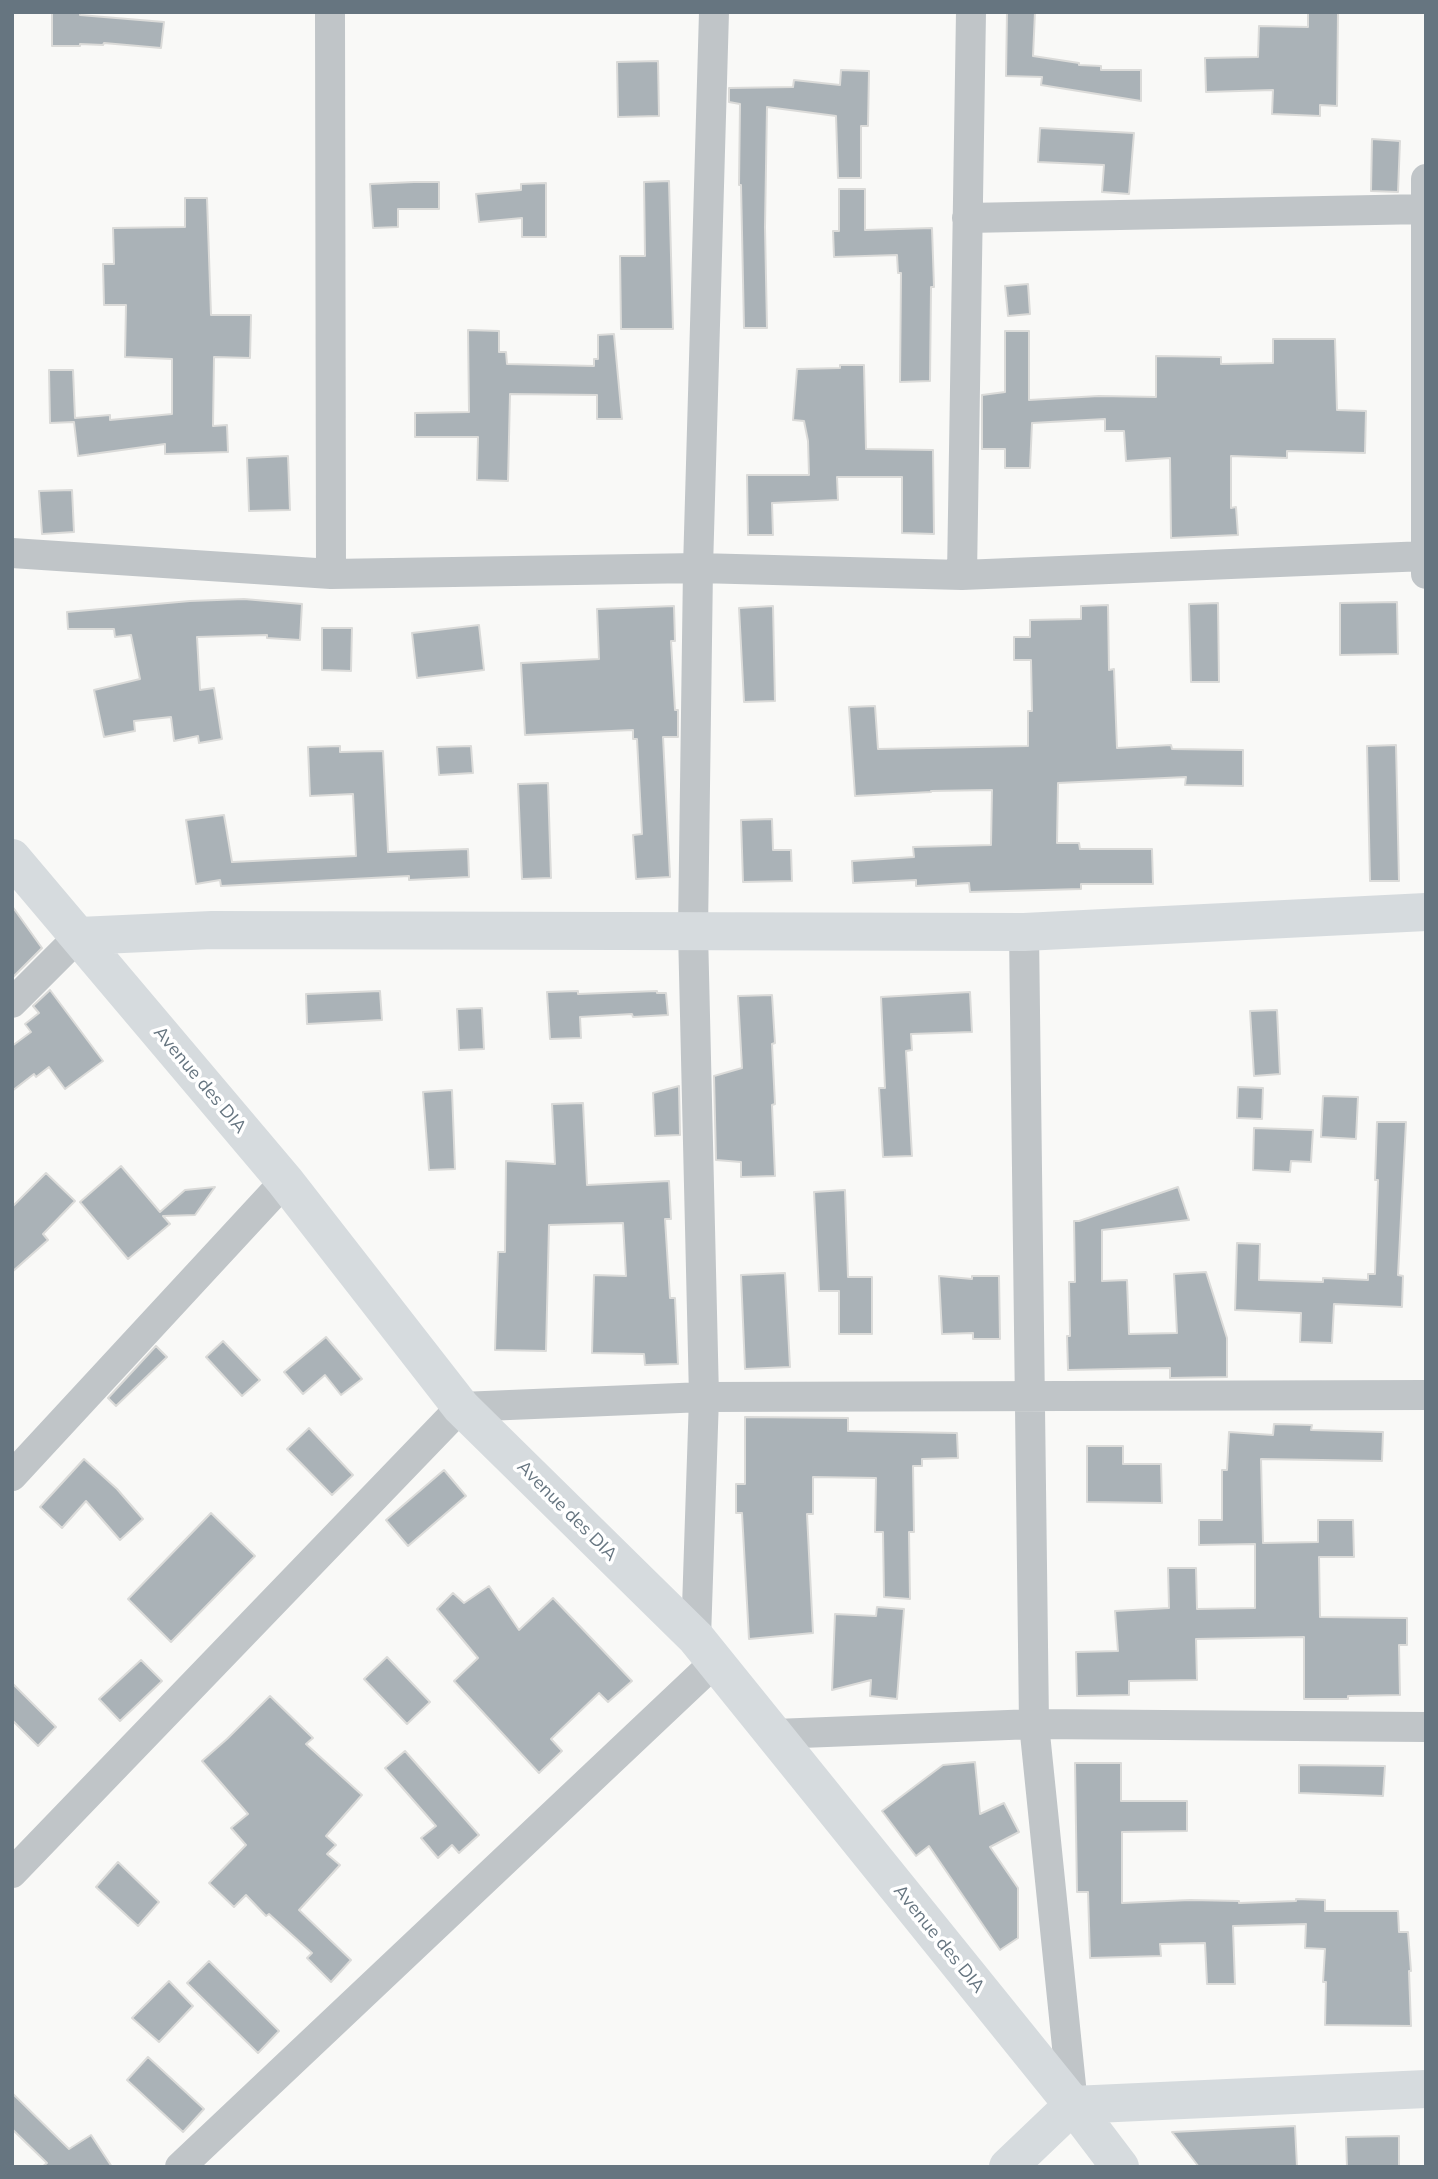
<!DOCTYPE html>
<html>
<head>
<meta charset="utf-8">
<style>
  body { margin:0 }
  #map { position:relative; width:1438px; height:2179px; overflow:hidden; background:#f9f9f7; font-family:Mulish,sans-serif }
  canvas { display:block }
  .frame { position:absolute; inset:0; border:14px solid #667580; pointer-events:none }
</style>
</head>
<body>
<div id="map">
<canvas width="1438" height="2179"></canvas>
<div class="frame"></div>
</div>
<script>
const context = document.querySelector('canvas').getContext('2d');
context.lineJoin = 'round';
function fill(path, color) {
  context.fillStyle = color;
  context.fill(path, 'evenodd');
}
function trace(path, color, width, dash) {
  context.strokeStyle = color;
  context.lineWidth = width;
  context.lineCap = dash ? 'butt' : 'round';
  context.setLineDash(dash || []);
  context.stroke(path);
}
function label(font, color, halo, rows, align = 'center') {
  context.font = font + ' Mulish,sans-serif';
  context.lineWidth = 7;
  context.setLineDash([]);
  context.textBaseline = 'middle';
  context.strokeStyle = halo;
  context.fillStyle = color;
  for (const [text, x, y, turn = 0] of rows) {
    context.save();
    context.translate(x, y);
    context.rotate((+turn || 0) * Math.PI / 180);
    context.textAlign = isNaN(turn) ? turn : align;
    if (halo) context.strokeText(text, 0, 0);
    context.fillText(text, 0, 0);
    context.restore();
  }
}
const building = new Path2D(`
  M 52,12 L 80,12 L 80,15 L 164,22 L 161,48 L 104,43 L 103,45 L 80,44 L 80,46 L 52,46 Z
  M 1007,12 L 1035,12 L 1033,56 L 1079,63 L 1079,65 L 1101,66 L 1101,70 L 1141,70 L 1141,101 L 1041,85 L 1042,77 L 1006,76 Z
  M 1308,12 L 1338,12 L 1337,106 L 1320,105 L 1320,116 L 1272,114 L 1273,90 L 1206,92 L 1205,58 L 1258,57 L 1259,26 L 1308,27 Z
  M 658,61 L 659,116 L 618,117 L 617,62 Z
  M 841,70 L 869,71 L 868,126 L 861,126 L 861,178 L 838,178 L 836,116 L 767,107 L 765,227 L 767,328 L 744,328 L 741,185 L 739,185 L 740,104 L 729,102 L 729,88 L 793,87 L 794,80 L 840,85 Z
  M 1040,128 L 1134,133 L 1129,194 L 1102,192 L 1104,165 L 1038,162 Z
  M 1372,139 L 1400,141 L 1398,192 L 1371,191 Z
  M 669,181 L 673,329 L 621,329 L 620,256 L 645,256 L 644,182 Z
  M 414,182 L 439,182 L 439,209 L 398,209 L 398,227 L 373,228 L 370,184 Z
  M 546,183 L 546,237 L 522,237 L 522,218 L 479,222 L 476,194 L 521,190 L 521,184 Z
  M 839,189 L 865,189 L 865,230 L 932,228 L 934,287 L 931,287 L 930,381 L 900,382 L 901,273 L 898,273 L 897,255 L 834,257 L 833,231 L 839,231 Z
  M 185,198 L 207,198 L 211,315 L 251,315 L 250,358 L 214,357 L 213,426 L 227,425 L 228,452 L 165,454 L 165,444 L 78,456 L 74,422 L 50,423 L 49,370 L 73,370 L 75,418 L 110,415 L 110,420 L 172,414 L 172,359 L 125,357 L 126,305 L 104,305 L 103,264 L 114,264 L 113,228 L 185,227 Z
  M 1028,284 L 1030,314 L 1008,316 L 1005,286 Z
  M 468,330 L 499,331 L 499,352 L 506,352 L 507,364 L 594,366 L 594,359 L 598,359 L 598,335 L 614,334 L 622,419 L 597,419 L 597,395 L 510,394 L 508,481 L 477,480 L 478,437 L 415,437 L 415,413 L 469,412 Z
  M 1005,331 L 1029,331 L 1029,400 L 1099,396 L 1156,397 L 1156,356 L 1221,357 L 1221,364 L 1273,363 L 1273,339 L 1335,339 L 1337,410 L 1366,411 L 1365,453 L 1287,451 L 1287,458 L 1231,456 L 1231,508 L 1236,507 L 1238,535 L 1171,538 L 1170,458 L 1126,461 L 1124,431 L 1105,431 L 1105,419 L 1032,423 L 1030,468 L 1005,468 L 1005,449 L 982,449 L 982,395 L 1005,392 Z
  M 840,365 L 864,365 L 866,449 L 933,450 L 934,534 L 902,533 L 902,477 L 837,477 L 838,500 L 772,503 L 773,535 L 748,535 L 747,475 L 809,475 L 808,441 L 804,421 L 793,420 L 797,369 L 840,368 Z
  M 288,456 L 290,510 L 249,511 L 247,458 Z
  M 72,490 L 74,532 L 42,534 L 39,491 Z
  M 244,599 L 302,604 L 300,640 L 267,638 L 267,635 L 197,637 L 200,690 L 214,688 L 222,739 L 199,743 L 198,736 L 174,741 L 171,717 L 134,721 L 135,731 L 104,737 L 94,690 L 140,679 L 131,635 L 115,637 L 114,629 L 68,629 L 67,612 L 190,601 Z
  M 1397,602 L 1398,654 L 1340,655 L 1340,603 Z
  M 1218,603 L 1219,682 L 1191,682 L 1189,604 Z
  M 1108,605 L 1109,670 L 1114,669 L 1117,748 L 1171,745 L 1172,749 L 1243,750 L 1243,786 L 1185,785 L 1186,777 L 1058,783 L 1057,843 L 1079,843 L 1080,849 L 1152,849 L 1153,884 L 1081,884 L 1081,889 L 970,892 L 969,883 L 916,886 L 916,880 L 853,883 L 852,861 L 914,857 L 913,847 L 991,845 L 992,790 L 931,791 L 931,792 L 855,796 L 849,707 L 875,706 L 878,749 L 1028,746 L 1028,711 L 1032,711 L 1031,660 L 1014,660 L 1014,637 L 1030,637 L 1030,620 L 1081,619 L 1081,606 Z
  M 674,606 L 675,641 L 671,641 L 675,710 L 678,710 L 678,737 L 663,737 L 670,877 L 636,879 L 633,835 L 642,834 L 637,739 L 633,739 L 633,730 L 525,735 L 521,663 L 599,659 L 597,609 Z
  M 773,606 L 775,701 L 744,702 L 739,608 Z
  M 479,625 L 484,670 L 417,678 L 412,633 Z
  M 322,628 L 352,628 L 351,671 L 322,670 Z
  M 1396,745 L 1399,881 L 1370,881 L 1367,746 Z
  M 340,746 L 340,752 L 383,751 L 388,852 L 468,849 L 469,877 L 409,880 L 409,876 L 221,886 L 220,880 L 196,884 L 186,820 L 224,815 L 232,862 L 356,856 L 353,794 L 310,796 L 308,747 Z
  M 471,746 L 473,773 L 439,775 L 437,747 Z
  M 548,783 L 551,878 L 522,879 L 518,784 Z
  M 772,819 L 773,850 L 791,850 L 792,881 L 743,882 L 741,820 Z
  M 12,906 L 42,948 L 12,978 Z
  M 50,990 L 103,1061 L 65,1089 L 49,1067 L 36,1077 L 34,1074 L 12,1091 L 12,1046 L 31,1032 L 25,1024 L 39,1013 L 33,1006 Z
  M 380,991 L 382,1020 L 307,1024 L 306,994 Z
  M 578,991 L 578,994 L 657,991 L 657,993 L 666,993 L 668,1015 L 633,1017 L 632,1014 L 580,1017 L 581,1038 L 550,1039 L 547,992 Z
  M 970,992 L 972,1032 L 911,1034 L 912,1050 L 906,1051 L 912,1156 L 883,1157 L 879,1088 L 885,1088 L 881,997 Z
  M 772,995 L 775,1043 L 772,1044 L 775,1104 L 772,1105 L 775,1176 L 741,1177 L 741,1162 L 716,1160 L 714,1076 L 742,1068 L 738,996 Z
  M 482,1008 L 484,1049 L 459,1050 L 457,1009 Z
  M 1277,1010 L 1280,1074 L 1254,1076 L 1250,1011 Z
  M 679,1086 L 680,1135 L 655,1136 L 653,1093 Z
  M 1238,1087 L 1263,1088 L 1262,1119 L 1237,1118 Z
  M 452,1090 L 455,1169 L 429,1170 L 423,1092 Z
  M 1323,1096 L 1358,1097 L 1356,1139 L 1321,1137 Z
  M 583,1103 L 587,1185 L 669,1181 L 671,1219 L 665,1219 L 670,1298 L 675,1298 L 678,1364 L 645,1365 L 644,1354 L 592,1353 L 594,1275 L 626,1276 L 623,1223 L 549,1225 L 546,1351 L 495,1350 L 498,1252 L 505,1252 L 506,1161 L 555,1164 L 552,1104 Z
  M 1377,1122 L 1406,1122 L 1398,1275 L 1403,1276 L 1402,1307 L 1334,1304 L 1332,1343 L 1300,1342 L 1301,1313 L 1235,1310 L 1237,1243 L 1260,1244 L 1259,1280 L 1323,1282 L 1323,1278 L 1368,1280 L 1368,1274 L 1375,1274 L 1378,1180 L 1375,1180 Z
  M 1254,1128 L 1313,1130 L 1311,1162 L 1291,1161 L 1290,1172 L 1253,1170 Z
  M 121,1166 L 160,1212 L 185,1190 L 215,1187 L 195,1215 L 163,1216 L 170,1224 L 128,1259 L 80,1202 Z
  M 46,1173 L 75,1201 L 43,1234 L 48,1240 L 12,1272 L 12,1207 Z
  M 1178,1187 L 1189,1220 L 1102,1230 L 1102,1281 L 1127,1280 L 1129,1334 L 1177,1333 L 1174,1274 L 1206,1272 L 1227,1338 L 1227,1377 L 1170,1378 L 1170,1368 L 1068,1370 L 1067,1336 L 1070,1336 L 1069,1282 L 1075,1282 L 1074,1221 L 1079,1221 Z
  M 845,1190 L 848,1277 L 872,1277 L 872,1334 L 839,1334 L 839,1291 L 819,1291 L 814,1192 Z
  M 785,1273 L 790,1367 L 745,1369 L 741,1275 Z
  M 939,1276 L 972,1279 L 972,1276 L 999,1276 L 1000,1339 L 973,1339 L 973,1333 L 942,1334 Z
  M 326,1337 L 362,1379 L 341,1395 L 325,1375 L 303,1394 L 284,1372 Z
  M 223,1341 L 260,1380 L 242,1396 L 206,1357 Z
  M 156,1346 L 167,1357 L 116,1406 L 108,1398 Z
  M 745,1417 L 848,1418 L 848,1431 L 957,1433 L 958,1458 L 922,1459 L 922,1466 L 913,1466 L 914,1532 L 909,1532 L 910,1599 L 884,1597 L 883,1532 L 875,1532 L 876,1478 L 813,1477 L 813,1514 L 807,1514 L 813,1633 L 749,1639 L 742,1513 L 736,1513 L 736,1484 L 745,1484 Z
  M 1274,1424 L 1312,1425 L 1311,1430 L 1383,1432 L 1382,1461 L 1261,1459 L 1263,1543 L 1318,1542 L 1318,1520 L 1353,1520 L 1354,1557 L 1319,1557 L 1320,1617 L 1407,1618 L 1407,1645 L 1399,1645 L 1400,1695 L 1348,1696 L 1348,1699 L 1304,1699 L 1304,1637 L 1196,1639 L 1197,1680 L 1129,1681 L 1129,1695 L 1077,1696 L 1076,1652 L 1118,1651 L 1115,1611 L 1169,1608 L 1168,1568 L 1196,1568 L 1197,1609 L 1255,1608 L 1255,1544 L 1199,1545 L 1199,1520 L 1222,1520 L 1222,1470 L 1227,1470 L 1229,1432 L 1273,1435 Z
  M 309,1428 L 353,1475 L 332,1495 L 287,1449 Z
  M 1087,1446 L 1123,1446 L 1123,1464 L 1161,1464 L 1162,1503 L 1087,1502 Z
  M 84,1459 L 117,1489 L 143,1519 L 120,1540 L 86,1501 L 62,1528 L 40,1507 Z
  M 444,1470 L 466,1496 L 408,1546 L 386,1520 Z
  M 211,1513 L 255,1556 L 171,1642 L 128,1599 Z
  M 489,1586 L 519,1630 L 553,1598 L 632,1681 L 608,1702 L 599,1693 L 551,1739 L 562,1751 L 539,1773 L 454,1681 L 478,1658 L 437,1609 L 453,1593 L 464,1603 Z
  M 877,1607 L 904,1609 L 897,1699 L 870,1696 L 871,1680 L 832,1690 L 835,1614 L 876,1616 Z
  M 387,1657 L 430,1702 L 407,1724 L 364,1679 Z
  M 141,1660 L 162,1681 L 120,1721 L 99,1699 Z
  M 12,1683 L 56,1727 L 38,1746 L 12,1720 Z
  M 270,1696 L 313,1738 L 306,1744 L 362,1795 L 326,1836 L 336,1845 L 327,1854 L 340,1865 L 299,1910 L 351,1960 L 331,1982 L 307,1958 L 312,1953 L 269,1914 L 266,1916 L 246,1895 L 234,1907 L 209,1883 L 246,1845 L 231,1828 L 248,1814 L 202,1761 L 227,1739 Z
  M 405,1751 L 479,1835 L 459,1853 L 452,1845 L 438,1858 L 421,1838 L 436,1826 L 385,1768 Z
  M 975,1762 L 980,1814 L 1004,1803 L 1019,1832 L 990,1847 L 1018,1888 L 1018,1938 L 1000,1950 L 929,1846 L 916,1856 L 882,1811 L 943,1765 Z
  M 1075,1763 L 1121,1763 L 1121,1801 L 1187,1801 L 1187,1831 L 1122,1832 L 1122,1903 L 1190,1900 L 1239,1901 L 1239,1903 L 1296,1901 L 1296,1899 L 1325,1900 L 1325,1911 L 1398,1911 L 1399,1932 L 1408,1932 L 1411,1971 L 1409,1971 L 1411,2026 L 1325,2025 L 1326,1982 L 1323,1982 L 1325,1949 L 1305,1948 L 1306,1924 L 1233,1926 L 1235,1984 L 1207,1984 L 1205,1943 L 1160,1944 L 1161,1956 L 1090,1958 L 1088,1892 L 1077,1892 Z
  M 1299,1765 L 1385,1766 L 1383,1796 L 1299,1793 Z
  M 118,1862 L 159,1902 L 138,1926 L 96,1887 Z
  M 209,1961 L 279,2031 L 258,2053 L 187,1983 Z
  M 169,1981 L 193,2006 L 159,2042 L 132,2018 Z
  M 148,2057 L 204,2109 L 183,2132 L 127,2080 Z
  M 12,2093 L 69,2149 L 91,2135 L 112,2167 L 42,2167 L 47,2163 L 12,2129 Z
  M 1295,2126 L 1297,2167 L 1199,2167 L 1172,2132 Z
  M 1399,2136 L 1399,2167 L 1347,2167 L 1346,2137 Z`);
const street = new Path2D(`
  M 330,12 L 331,574
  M 967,218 L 1426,209
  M 12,553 L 331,574 L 698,568 L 962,575 L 1426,556
  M 1426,574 L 1426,179
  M 962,575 L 971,12
  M 1024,932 L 1034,1724 L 1073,2105
  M 12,1003 L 79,936
  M 12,1476 L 285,1181
  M 696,1638 L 704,1397 L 693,931 L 698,568 L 714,12
  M 775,1734 L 1034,1724 L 1426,1727
  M 12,1873 L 461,1407 L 704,1397 L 1426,1395
  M 180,2167 L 716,1661`);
const secondary = new Path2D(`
  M 12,858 L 285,1181 L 461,1407 L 696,1638 L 1073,2105 L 1120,2167
  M 79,936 L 212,930 L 1024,932 L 1426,912
  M 1008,2167 L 1073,2105 L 1426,2089`);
const streetNames = [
  ["Avenue des DIA",200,1080,50],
  ["Avenue des DIA",567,1511,45],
  ["Avenue des DIA",939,1939,51]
];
fill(building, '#aab2b7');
trace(building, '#dbdbd9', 2);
trace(street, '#c0c5c8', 30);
trace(secondary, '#d6dbde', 38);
label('18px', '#667580', '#fff', streetNames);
</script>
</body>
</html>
